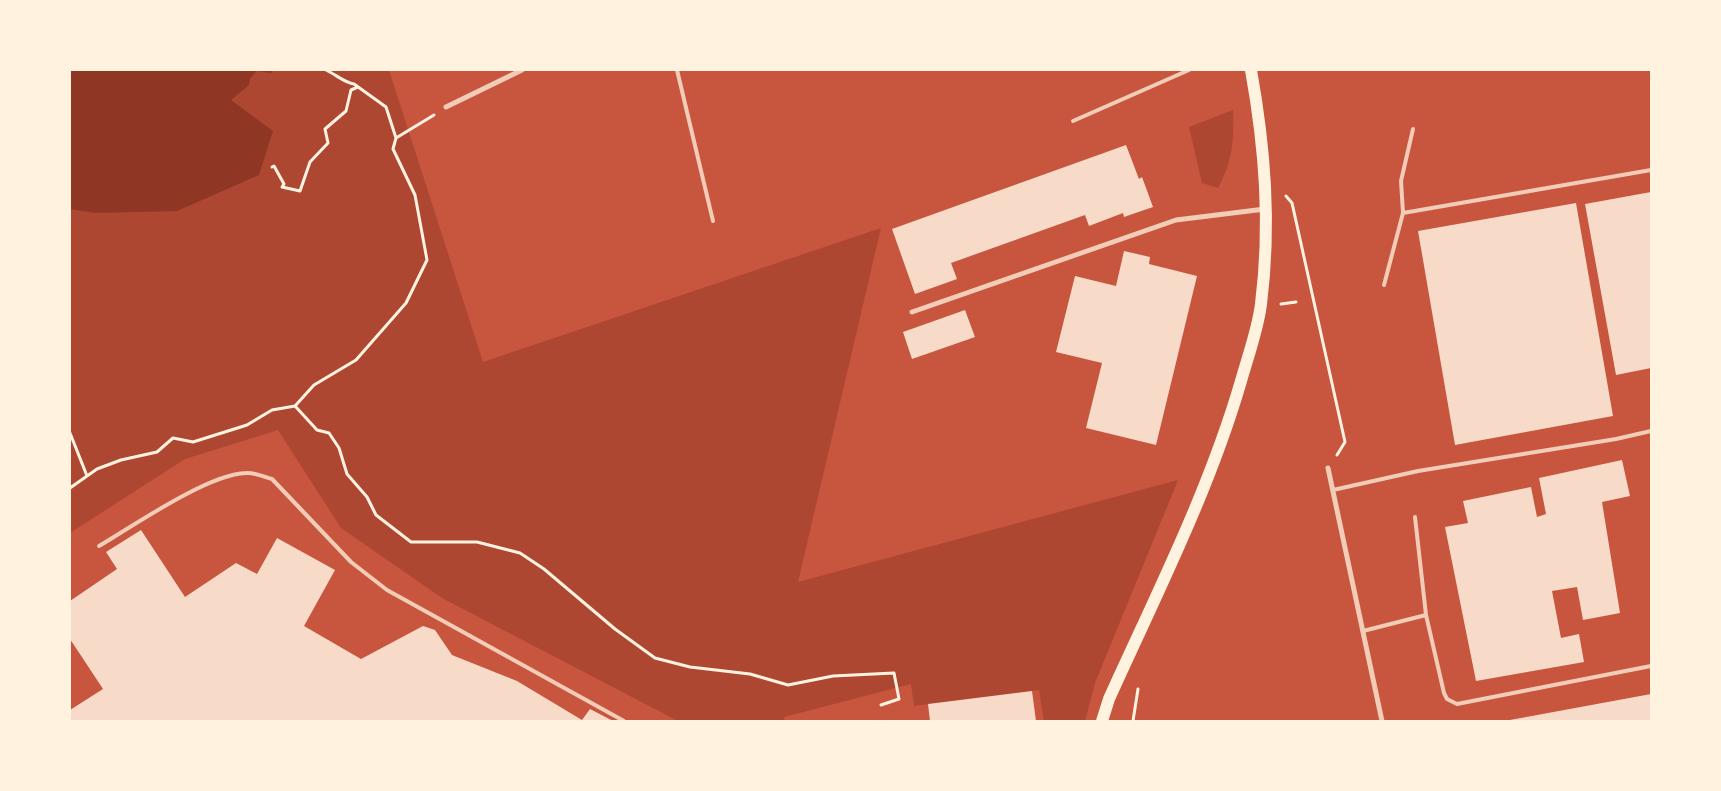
<!DOCTYPE html>
<html>
<head>
<meta charset="utf-8">
<style>
  body { margin:0 }
  #map { position:relative; width:1721px; height:791px; overflow:hidden; background:#c8553d; font-family:"Varela Round",sans-serif }
  canvas { display:block }
  .frame { position:absolute; inset:0; border:71px solid #fff3e0; pointer-events:none }
</style>
</head>
<body>
<div id="map">
<canvas width="1721" height="791"></canvas>
<div class="frame"></div>
</div>
<script>
const context = document.querySelector('canvas').getContext('2d');
context.lineJoin = 'round';
function fill(path, color) {
  context.fillStyle = color;
  context.fill(path, 'evenodd');
}
function trace(path, color, width, dash) {
  context.strokeStyle = color;
  context.lineWidth = width;
  context.lineCap = dash ? 'butt' : 'round';
  context.setLineDash(dash || []);
  context.stroke(path);
}
const green = new Path2D(`
  M 70,70 L 389,70 L 483,362 L 881,228 L 798,582 L 1178,480 L 1095,683 L 1085,721 L 1044,721 L 1039,690 L 914,706 L 911,684 L 784,717 L 785,721 L 678,721 L 442,598 L 341,528 L 278,430 L 185,459 L 70,533 Z
  M 1233,110 C 1234,141 1233,160 1218,188 L 1202,183 L 1189,127 Z`);
const water = new Path2D(`
  M 70,70 L 273,70 L 271,73 L 256,71 L 250,79 L 249,85 L 231,100 L 273,131 L 259,175 L 177,211 L 95,213 L 70,209 Z`);
const building = new Path2D(`
  M 1126,145 L 1139,179 L 1142,177 L 1153,207 L 1124,217 L 1123,213 L 1089,226 L 1085,215 L 951,263 L 957,279 L 915,294 L 892,229 Z
  M 1651,192 L 1651,368 L 1616,375 L 1585,204 Z
  M 1576,203 L 1613,416 L 1455,445 L 1418,231 Z
  M 1124,251 L 1150,257 L 1149,264 L 1197,276 L 1156,445 L 1086,428 L 1102,363 L 1056,352 L 1075,276 L 1116,286 Z
  M 965,310 L 975,337 L 912,359 L 903,332 Z
  M 1622,460 L 1630,496 L 1602,502 L 1620,613 L 1583,620 L 1577,587 L 1552,591 L 1561,638 L 1579,634 L 1584,662 L 1476,681 L 1445,527 L 1468,523 L 1463,501 L 1531,487 L 1537,517 L 1546,514 L 1539,478 Z
  M 141,530 L 185,597 L 236,563 L 257,574 L 277,538 L 335,570 L 304,626 L 361,659 L 423,626 L 435,630 L 452,655 L 517,681 L 582,720 L 590,709 L 613,721 L 70,721 L 70,710 L 103,689 L 70,639 L 70,601 L 117,569 L 106,552 Z
  M 1032,691 L 1036,721 L 930,721 L 928,704 Z
  M 1651,694 L 1651,721 L 1510,721 L 1510,720 Z`);
const path = new Path2D(`
  M 326,70 C 335,74 345,83 354,84 L 386,107 L 396,138
  M 272,167 L 274,166 L 284,184 L 282,187 L 300,191 L 310,162 L 328,143 L 325,129 L 346,111 L 351,90 L 358,87
  M 1286,196 L 1292,203 L 1345,442 L 1337,455
  M 1281,304 L 1296,302
  M 295,406 L 314,385 L 356,360 L 406,303 L 427,260 L 415,195 L 393,149 L 396,138 L 434,115
  M 70,433 L 87,476
  M 70,488 L 97,469 L 121,460 L 157,452 L 173,438 L 193,442 L 247,425 L 272,410 L 295,406 L 317,430 L 329,433 L 339,448 L 347,474 L 367,497 L 376,515 L 411,542 L 477,542 L 520,553 L 544,569 L 615,629 L 655,658 L 690,667 L 750,674 L 788,685 L 833,676 L 894,673 L 899,699 L 881,705
  M 1133,721 L 1138,689`);
const service = new Path2D(`
  M 677,70 L 713,221
  M 1073,121 L 1189,70
  M 1403,213 L 1401,181 L 1413,129
  M 1384,285 L 1403,213 L 1651,170
  M 1333,490 L 1418,471 L 1616,439 L 1651,431
  M 1415,517 L 1426,615
  M 99,546 C 133,526 208,474 246,473 C 255,472 264,477 272,479 L 351,562 L 387,590 L 624,721
  M 1363,631 L 1426,615 L 1444,693 L 1447,699 L 1457,704 L 1651,666`);
const minor = new Path2D(`
  M 446,107 L 522,70
  M 912,312 L 1176,220 L 1265,209
  M 1328,468 L 1382,721`);
const primary = new Path2D(`
  M 1102,721 L 1109,699 C 1156,595 1209,491 1241,381 C 1248,356 1258,329 1261,304 C 1271,224 1265,148 1251,70`);
fill(green, '#ae4732');
fill(water, '#8f3625');
fill(building, '#f7dbc8');
trace(path, '#fff3e0', 3);
trace(service, '#f1ccb7', 4);
trace(minor, '#f1ccb7', 5);
trace(primary, '#fff3e0', 12);
</script>
</body>
</html>
